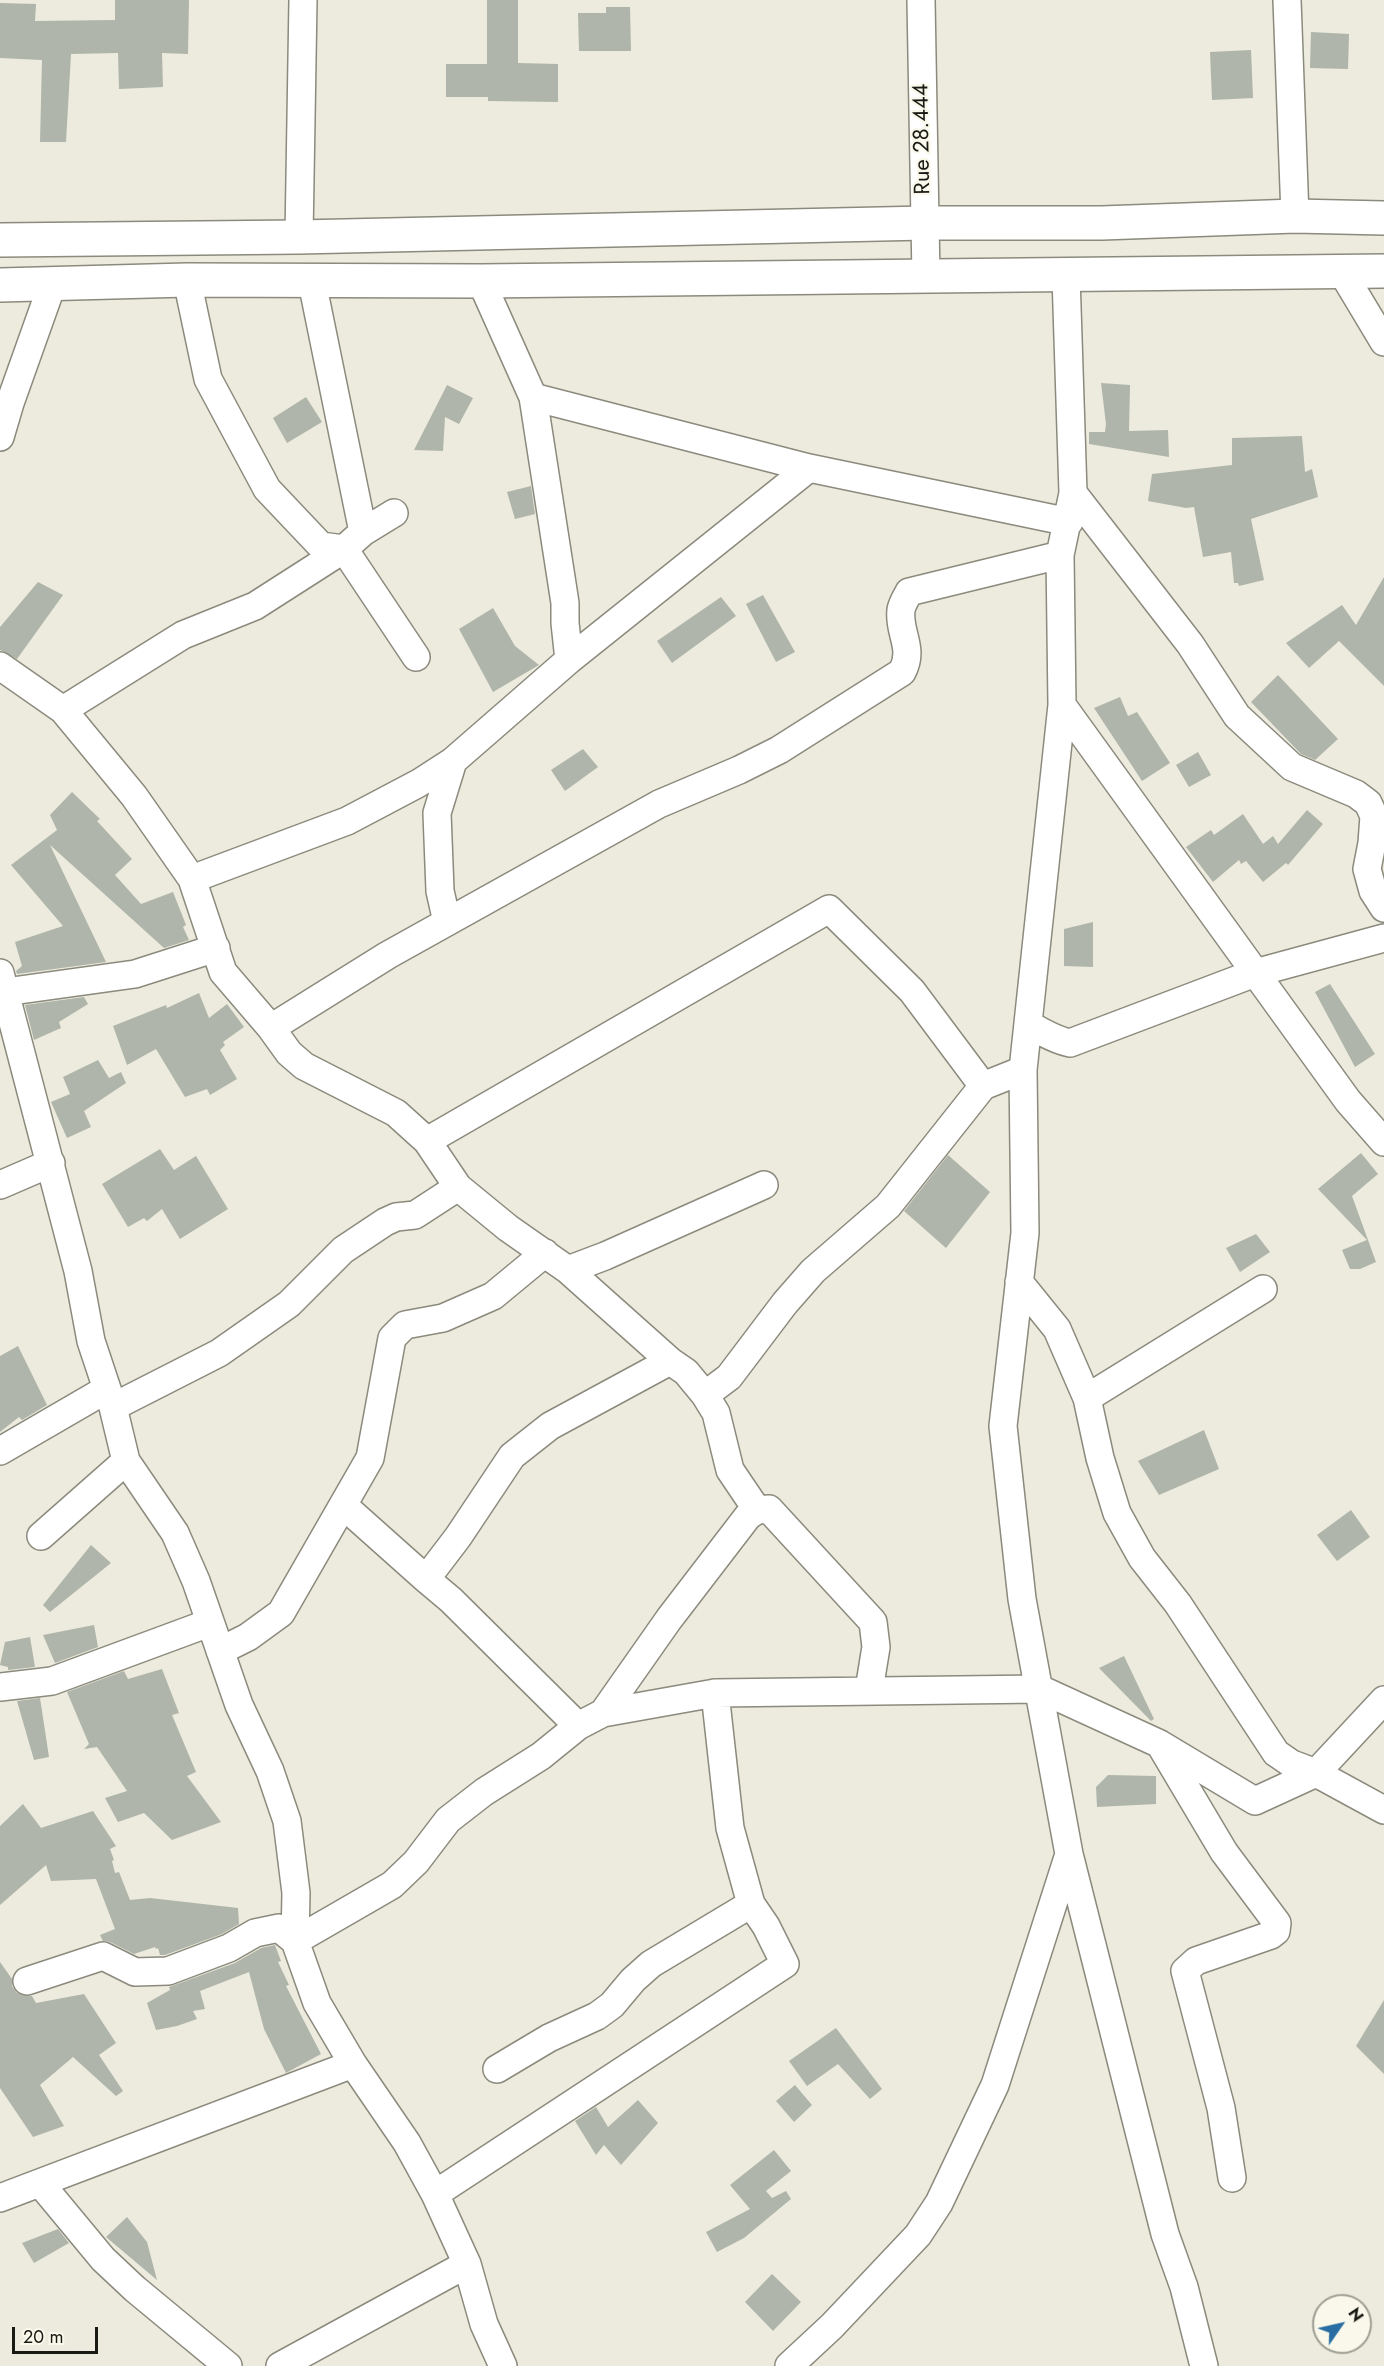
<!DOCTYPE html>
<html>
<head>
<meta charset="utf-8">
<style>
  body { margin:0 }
  #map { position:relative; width:1384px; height:2366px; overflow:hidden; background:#ecebdd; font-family:Jost,sans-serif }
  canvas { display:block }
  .north { position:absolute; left:1312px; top:2294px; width:60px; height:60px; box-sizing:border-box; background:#f9f8ea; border:2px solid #a09f95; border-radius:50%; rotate:56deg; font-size:16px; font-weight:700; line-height:24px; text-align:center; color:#1a1a15 }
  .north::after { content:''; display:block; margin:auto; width:21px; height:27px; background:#286ea3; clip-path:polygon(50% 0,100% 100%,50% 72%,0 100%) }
  .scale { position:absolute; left:12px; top:2327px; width:86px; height:27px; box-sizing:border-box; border:3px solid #1a1a15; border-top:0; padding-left:8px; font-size:18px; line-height:21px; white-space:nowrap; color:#1a1a15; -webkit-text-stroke:4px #f9f8ea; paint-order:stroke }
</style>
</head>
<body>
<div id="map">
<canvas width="1384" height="2366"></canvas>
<div class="north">N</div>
<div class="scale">20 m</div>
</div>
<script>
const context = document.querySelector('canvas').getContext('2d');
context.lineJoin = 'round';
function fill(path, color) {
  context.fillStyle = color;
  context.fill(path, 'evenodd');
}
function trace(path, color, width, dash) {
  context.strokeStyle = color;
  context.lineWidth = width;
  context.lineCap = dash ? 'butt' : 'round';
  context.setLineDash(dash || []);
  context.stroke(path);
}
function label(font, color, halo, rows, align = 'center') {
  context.font = font + ' Jost,sans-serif';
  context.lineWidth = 4.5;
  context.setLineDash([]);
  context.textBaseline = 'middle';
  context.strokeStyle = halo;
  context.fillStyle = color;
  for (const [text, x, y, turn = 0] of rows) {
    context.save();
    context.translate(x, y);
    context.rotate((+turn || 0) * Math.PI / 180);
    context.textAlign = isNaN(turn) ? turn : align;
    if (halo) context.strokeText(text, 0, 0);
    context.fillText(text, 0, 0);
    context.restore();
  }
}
const building = new Path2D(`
  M 115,0 L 189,0 L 188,54 L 162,53 L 163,87 L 119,89 L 118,53 L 71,54 L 66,142 L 40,142 L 42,60 L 0,58 L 0,3 L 36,4 L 35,21 L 115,20 Z
  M 487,0 L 518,0 L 518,63 L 558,64 L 558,102 L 488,101 L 488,97 L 446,97 L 446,64 L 487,64 Z
  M 606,7 L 630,7 L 631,51 L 579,51 L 578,13 L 606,13 Z
  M 1311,32 L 1349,34 L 1348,69 L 1310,68 Z
  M 1251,50 L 1253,98 L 1212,100 L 1210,52 Z
  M 1101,383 L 1130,385 L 1129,431 L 1168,430 L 1169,457 L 1089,444 L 1089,432 L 1105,432 L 1106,424 Z
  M 447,385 L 473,398 L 459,424 L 445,417 L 443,451 L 414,450 Z
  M 306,397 L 322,422 L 287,443 L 273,418 Z
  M 1302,436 L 1305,472 L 1312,469 L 1318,497 L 1251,519 L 1264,580 L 1239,586 L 1238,583 L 1234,583 L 1231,552 L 1203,557 L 1194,507 L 1186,508 L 1148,501 L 1152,474 L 1232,465 L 1232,438 Z
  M 531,486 L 535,514 L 515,519 L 507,492 Z
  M 1384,577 L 1384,686 L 1339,641 L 1309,668 L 1286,643 L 1342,605 L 1356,625 Z
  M 38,582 L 63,595 L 17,659 L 0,650 L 0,627 Z
  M 763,595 L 795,652 L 776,662 L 746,604 Z
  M 721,597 L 736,616 L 672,663 L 657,641 Z
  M 493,608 L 515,646 L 539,665 L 493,692 L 459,629 Z
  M 1278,675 L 1338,739 L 1315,760 L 1301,754 L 1251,702 Z
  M 1120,697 L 1128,716 L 1137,712 L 1170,763 L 1142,781 L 1094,708 Z
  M 583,749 L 598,767 L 565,791 L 551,770 Z
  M 1198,752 L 1211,775 L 1189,787 L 1176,765 Z
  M 72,792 L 100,819 L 97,821 L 132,859 L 115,875 L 141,904 L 173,892 L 186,925 L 183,927 L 189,940 L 164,948 L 50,845 L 106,962 L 17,974 L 16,971 L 22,966 L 15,942 L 63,926 L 11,865 L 57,830 L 50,815 Z
  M 1307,810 L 1323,824 L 1288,865 L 1286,863 L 1263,882 L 1246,861 L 1241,864 L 1239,860 L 1213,882 L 1186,847 L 1211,830 L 1214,835 L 1243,814 L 1263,844 L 1273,836 L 1278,844 Z
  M 1093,922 L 1093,967 L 1064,966 L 1064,929 Z
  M 1330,984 L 1375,1054 L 1355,1067 L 1315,992 Z
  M 199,993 L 209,1018 L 227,1004 L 244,1027 L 223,1042 L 225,1045 L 220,1050 L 237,1079 L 210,1095 L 207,1089 L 185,1097 L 156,1049 L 127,1065 L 113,1026 L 166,1005 L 167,1008 Z
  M 84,997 L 88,1004 L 59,1022 L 61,1028 L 34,1040 L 25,1005 Z
  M 98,1060 L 109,1078 L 121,1072 L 126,1083 L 84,1111 L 91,1127 L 67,1138 L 51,1102 L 70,1094 L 63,1077 Z
  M 160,1149 L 174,1170 L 196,1156 L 228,1209 L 180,1239 L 162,1209 L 147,1221 L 144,1218 L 128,1227 L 102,1184 Z
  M 1361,1153 L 1378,1174 L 1352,1196 L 1376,1262 L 1360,1269 L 1350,1269 L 1342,1250 L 1367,1240 L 1318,1189 Z
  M 948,1155 L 990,1192 L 946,1248 L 904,1211 Z
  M 1256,1234 L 1270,1252 L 1240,1272 L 1226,1248 Z
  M 18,1346 L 47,1405 L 22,1420 L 19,1417 L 0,1432 L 0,1356 Z
  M 1204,1430 L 1219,1469 L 1159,1495 L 1138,1461 Z
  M 1351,1510 L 1370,1537 L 1337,1561 L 1317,1535 Z
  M 91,1545 L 111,1563 L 50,1612 L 43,1605 Z
  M 94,1625 L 98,1647 L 55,1663 L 43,1635 Z
  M 30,1637 L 35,1667 L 8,1670 L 8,1667 L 0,1665 L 5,1642 Z
  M 1124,1656 L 1154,1719 L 1151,1721 L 1099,1668 Z
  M 162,1669 L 179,1713 L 172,1715 L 196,1772 L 187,1776 L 221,1822 L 172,1840 L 144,1813 L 118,1822 L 105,1798 L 127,1791 L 97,1747 L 84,1749 L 89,1744 L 67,1692 L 124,1671 L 128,1679 Z
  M 40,1698 L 49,1757 L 34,1760 L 17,1701 Z
  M 1108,1775 L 1156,1776 L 1156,1804 L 1097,1807 L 1096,1787 Z
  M 23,1804 L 41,1828 L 93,1811 L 116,1846 L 110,1849 L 114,1860 L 112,1861 L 115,1873 L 119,1872 L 130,1900 L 150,1898 L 238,1908 L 239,1924 L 222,1934 L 165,1955 L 160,1955 L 158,1948 L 156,1949 L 155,1947 L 134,1954 L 110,1942 L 103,1941 L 100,1935 L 115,1929 L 96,1879 L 51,1881 L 46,1865 L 0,1905 L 0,1826 Z
  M 275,1945 L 281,1961 L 278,1962 L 289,1985 L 286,1986 L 321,2054 L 286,2073 L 264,2029 L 249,1972 L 200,1991 L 205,2009 L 193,2011 L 197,2019 L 177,2026 L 156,2030 L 147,2003 L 170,1990 L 169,1987 L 235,1963 L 261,1948 Z
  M 0,1962 L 12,1979 L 12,1986 L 16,1992 L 23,1996 L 32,1996 L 36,2003 L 84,1994 L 116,2043 L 99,2055 L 123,2091 L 116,2096 L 73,2057 L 40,2085 L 64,2126 L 33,2137 L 0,2088 Z
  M 1384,2000 L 1384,2074 L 1356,2046 Z
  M 836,2028 L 882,2089 L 870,2099 L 838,2064 L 807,2086 L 789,2061 Z
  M 795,2085 L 812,2105 L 794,2122 L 776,2101 Z
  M 638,2100 L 658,2123 L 621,2165 L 604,2145 L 596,2155 L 575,2121 L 596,2107 L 608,2127 Z
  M 774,2150 L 791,2171 L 766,2191 L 772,2198 L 786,2191 L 791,2199 L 744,2238 L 717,2252 L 706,2232 L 750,2209 L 730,2185 Z
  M 127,2217 L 147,2242 L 157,2280 L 106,2237 Z
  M 58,2229 L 69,2243 L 34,2263 L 22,2243 Z
  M 772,2274 L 801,2302 L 773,2331 L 745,2302 Z`);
const street = new Path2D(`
  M 921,0 L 926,277
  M 1287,0 L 1295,216
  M 299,237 L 303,0
  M 1342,272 L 1384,342
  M 1066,276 L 1073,493 L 1060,555 L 1062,705 L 1023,1070 L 1025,1233 L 1003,1426 L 1022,1599 L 1069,1854 L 1165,2234 L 1184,2287 L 1204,2366
  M 187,280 L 208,379 L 267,489 L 321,546 L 344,549 L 363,532 L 394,513
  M 481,281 L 533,397 L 809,468 L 1069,522
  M 312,282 L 363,532
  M 0,412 L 10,403 L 52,285
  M 0,437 L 10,403
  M 1073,493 L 1190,644 L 1237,716 L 1292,767 L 1356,794 L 1368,803 L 1374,816 L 1372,843 L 1367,869 L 1373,891 L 1384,908
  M 569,660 L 809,468
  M 0,666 L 63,710 L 134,796 L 192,879 L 347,821 L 419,783 L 453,761 L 569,660 L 565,623 L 565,603 L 533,397
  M 1062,705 L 1348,1101 L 1384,1142
  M 63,710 L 183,635 L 255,606 L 344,549 L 416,657
  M 192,879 L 223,972 L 271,1028 L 289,1053 L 304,1066 L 396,1113 L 427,1141 L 458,1187 L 508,1228 L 568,1270 L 670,1361
  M 447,922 L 440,891 L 437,813 L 453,761
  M 0,973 L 78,1271 L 91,1341 L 113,1407 L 126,1461 L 175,1533 L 196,1581 L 239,1705 L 270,1771 L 287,1821 L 296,1893 L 295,1941 L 317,2003 L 353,2064 L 407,2143 L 435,2194 L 467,2264 L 484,2324 L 503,2366
  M 5,992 L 135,974 L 216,948
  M 1028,1025 C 1042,1031 1054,1040 1070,1043 L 1255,973 L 1384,938
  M 271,1028 L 388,955 L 659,804 L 739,770 L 779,750 L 902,672 C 915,648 898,633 901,610 C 902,604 906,598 909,592 L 1060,555
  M 427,1141 L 829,909 L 912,991 L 983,1086
  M 0,1185 L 51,1163
  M 568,1270 L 605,1256 L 764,1185
  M 1019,1282 L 1057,1329 L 1087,1398 L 1100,1458 L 1117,1513 L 1142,1558 L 1178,1604 L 1276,1753 L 1292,1764 L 1316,1773 L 1384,1810
  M 705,1395 L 716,1413 L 730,1470 L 757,1510
  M 1087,1398 L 1263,1289
  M 113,1407 L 219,1353 L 289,1304 L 343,1250 L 385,1222 L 396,1217 L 415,1215 L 458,1187
  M 0,1451 L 107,1389
  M 343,1505 L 426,1579
  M 41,1536 L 126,1461
  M 220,1651 L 248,1637 L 281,1613 L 370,1458 L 392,1338 L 405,1325 L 443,1318 L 493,1296 L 545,1253
  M 0,1687 L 52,1681 L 209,1623
  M 603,1713 L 669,1619 L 748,1516 L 757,1510 L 769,1509 L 873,1622 L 876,1647 L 869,1690
  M 578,1726 L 451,1600 L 426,1579 L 458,1537 L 512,1456 L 550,1426 L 670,1361 L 686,1372 L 705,1395 L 729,1377 L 785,1303 L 813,1271 L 888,1206 L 983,1086 L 1023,1070
  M 1161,1746 L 1224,1852 L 1277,1923 L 1276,1931 L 1271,1935 L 1196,1961 L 1185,1971 L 1221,2108 L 1232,2178
  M 27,1981 L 103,1956 L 135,1972 L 168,1971 L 229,1948 L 255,1933 L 279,1928 L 295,1941 L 392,1885 L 416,1862 L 448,1820 L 484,1792 L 541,1756 L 578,1726 L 603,1713 L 715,1693 L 1040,1689 L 1160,1744 L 1255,1801 L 1316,1773 L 1384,1700
  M 497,2069 L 549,2038 L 597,2016 L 612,2005 L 633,1980 L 651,1964 L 751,1904
  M 40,2183 L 103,2259 L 135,2289 L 228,2366
  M 435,2194 L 785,1964 L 766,1926 L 751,1904 L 730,1828 L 715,1693
  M 0,2198 L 353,2064
  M 280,2366 L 467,2264
  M 789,2366 L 832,2326 L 918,2235 L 939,2203 L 995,2085 L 1069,1854`);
const secondary = new Path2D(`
  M 0,240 L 299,237 L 925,223 L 1102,223 L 1295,216 L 1384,218
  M 0,285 L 187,280 L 481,281 L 1384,271`);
const streetNames = [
  ["Rue 28.444",923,139,-91]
];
fill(building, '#afb5aa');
trace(street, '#8b8a7d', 30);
trace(secondary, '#8b8a7d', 36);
trace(street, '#fff', 27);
trace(secondary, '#fff', 33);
label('22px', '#1a1a15', '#f9f8ea', streetNames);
</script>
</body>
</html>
